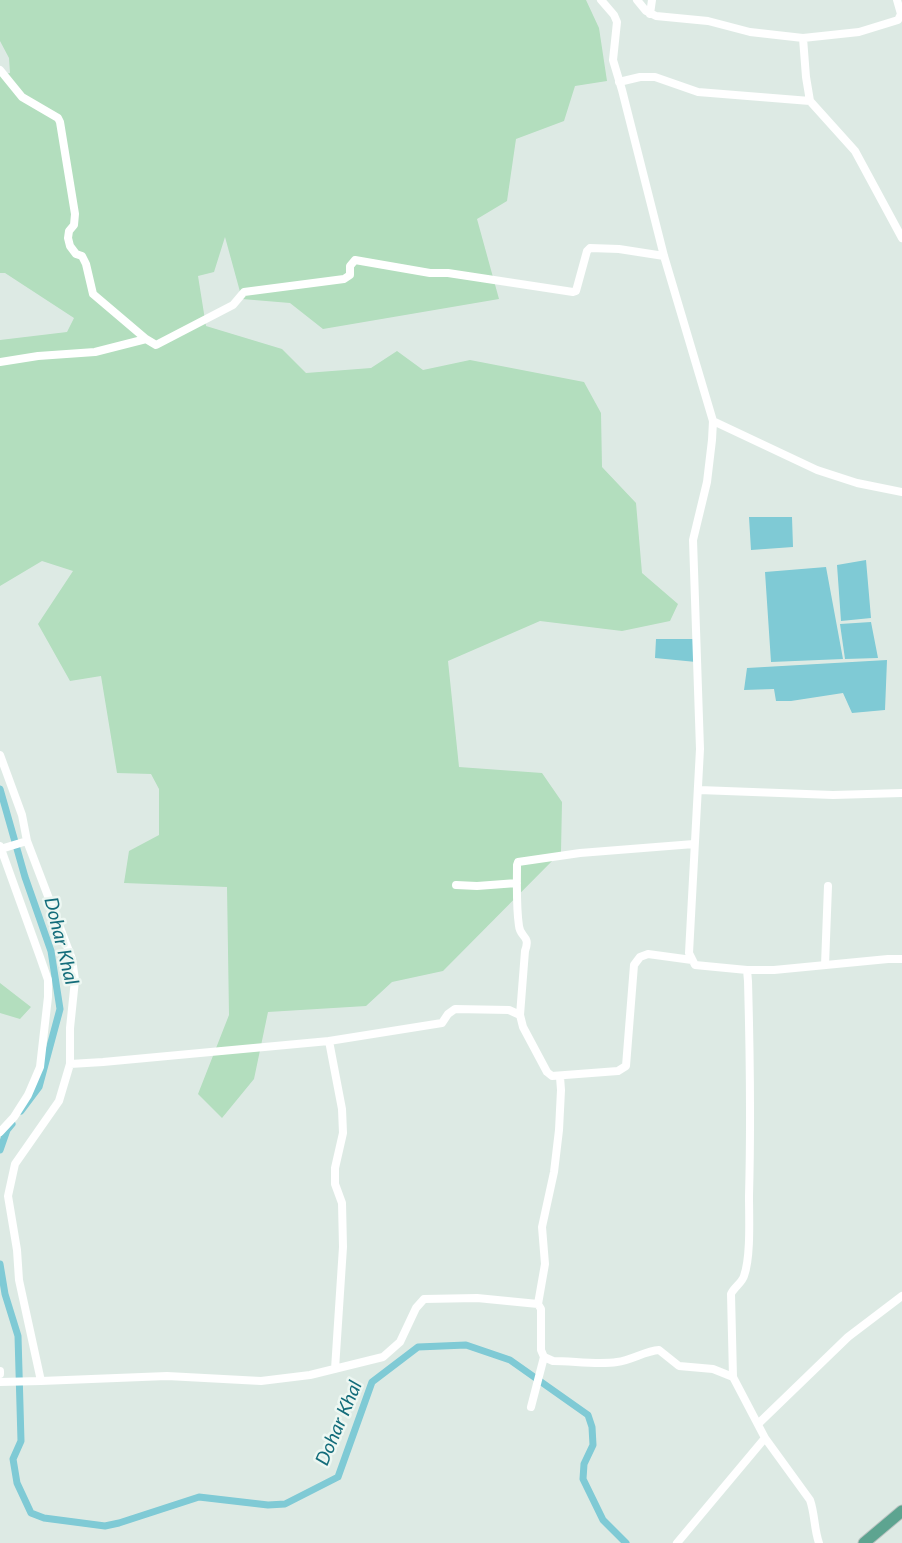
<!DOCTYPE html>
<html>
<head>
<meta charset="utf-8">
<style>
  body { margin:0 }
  canvas { display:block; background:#ddeae4 }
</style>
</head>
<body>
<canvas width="902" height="1543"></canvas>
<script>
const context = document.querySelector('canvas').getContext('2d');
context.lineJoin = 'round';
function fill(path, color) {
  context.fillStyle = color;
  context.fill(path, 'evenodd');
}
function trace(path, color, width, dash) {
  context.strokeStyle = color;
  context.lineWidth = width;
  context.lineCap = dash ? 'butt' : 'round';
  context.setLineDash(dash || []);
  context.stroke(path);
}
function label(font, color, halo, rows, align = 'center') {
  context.font = font + ' Lato,sans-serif';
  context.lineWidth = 5;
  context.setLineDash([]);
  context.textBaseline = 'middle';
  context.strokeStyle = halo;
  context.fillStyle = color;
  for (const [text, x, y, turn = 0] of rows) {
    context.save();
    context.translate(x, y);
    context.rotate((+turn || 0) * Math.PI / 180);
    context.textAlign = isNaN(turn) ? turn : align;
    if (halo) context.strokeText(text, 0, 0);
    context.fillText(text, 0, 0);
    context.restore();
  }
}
const green = new Path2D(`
  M 0,0 L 586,0 L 599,28 L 607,81 L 575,86 L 564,121 L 516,139 L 507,201 L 477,219 L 499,299 L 323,329 L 290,303 L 242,299 L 225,237 L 214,272 L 198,276 L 206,326 L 282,349 L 306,373 L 371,368 L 397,351 L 423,370 L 470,360 L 584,382 L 601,413 L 602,467 L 636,503 L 642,573 L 678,604 L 670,621 L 622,631 L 540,621 L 448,661 L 459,767 L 542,773 L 562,802 L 561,852 L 443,971 L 392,982 L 366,1006 L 268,1012 L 254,1079 L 222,1118 L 198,1094 L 229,1015 L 227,887 L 124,883 L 129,851 L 159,835 L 159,789 L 151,774 L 117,773 L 101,676 L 70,681 L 38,624 L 73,571 L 42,561 L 0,586 L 0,340 L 67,332 L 74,318 L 5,273 L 0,273 L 0,75 L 10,73 L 9,58 L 0,41 Z
  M 0,983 L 31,1007 L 20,1019 L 0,1013 Z`);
const water = new Path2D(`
  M 749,517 L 792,517 L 793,547 L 751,550 Z
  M 866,560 L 871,618 L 841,621 L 837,565 Z
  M 826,567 L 843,659 L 771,662 L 765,572 Z
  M 871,622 L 878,658 L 845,659 L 840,624 Z
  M 656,639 L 694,639 L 696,662 L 655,658 Z
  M 887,660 L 885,710 L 852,713 L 843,693 L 791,701 L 776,701 L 774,689 L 744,690 L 747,668 Z`);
const canal = new Path2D(`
  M 0,789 L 25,877 L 51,951 L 60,1009 L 39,1087 L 21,1111
  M 0,1150 L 7,1130 L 12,1124
  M 0,1264 L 5,1294 L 18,1336 L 21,1441 L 13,1459 L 17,1483 L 31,1513 L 44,1518 L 105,1526 L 119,1523 L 199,1497 L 268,1505 L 285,1504 L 338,1477 L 372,1382 L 418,1347 L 466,1345 L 510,1360 L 588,1415 L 592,1427 L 593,1445 L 584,1464 L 583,1479 L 603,1520 L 626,1543`);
const street = new Path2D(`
  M 601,0 L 614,15 L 617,22 L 613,60 L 622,90 L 664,256 L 713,421 L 712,440 L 707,482 L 693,540 L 700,749 L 689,953 L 695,965 L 747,970 L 748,981 C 750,1053 751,1124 749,1196 C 749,1218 751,1256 744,1276 C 742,1283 734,1287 731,1294 L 733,1377 L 765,1438 L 677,1543
  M 637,0 L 646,11 L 656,16 L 708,21 L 750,32 L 803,38 L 859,32 L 898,20 L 901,14 L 897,0
  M 650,14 L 652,0
  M 803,38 L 806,77 L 810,101 L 855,151 L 902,238
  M 0,70 L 22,97 L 58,118 L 60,122 L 75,214 L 74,225 L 69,231 L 68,238 L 70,246 L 76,254 L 82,256 L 86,264 L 93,294 L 146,339
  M 619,82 L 640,77 L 655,77 L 698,92 L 810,101
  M 0,362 L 38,356 L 95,352 L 146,339 L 156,345 L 233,305 L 244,292 L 344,279 L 350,275 L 350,266 L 355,260 L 430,273 L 448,273 L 573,292 L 576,291 L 587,251 L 590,248 L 619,249 L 664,256
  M 713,421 L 817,470 L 857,483 L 902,492
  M 0,755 L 22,815 L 27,841 L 72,959 L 75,980 L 70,1028 L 70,1064 L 59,1101 L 15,1164 L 8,1196 L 17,1250 L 19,1280 L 41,1381 L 0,1382
  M 699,790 L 833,795 L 902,793
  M 0,846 L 40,957 L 48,980 L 48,997 L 40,1067 L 28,1095 L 14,1117 L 0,1132
  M 1,849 L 27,841
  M 456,885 L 477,886 L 517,883
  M 825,965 L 828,886
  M 747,970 L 774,970 L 888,959 L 902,959
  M 520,1015 L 525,951 C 531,935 520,938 519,926 C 516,906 517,885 517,865 L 518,862 L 580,853 L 694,844
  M 329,1041 L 342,1109 L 343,1133 L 335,1168 L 335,1184 L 342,1203 L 343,1247 L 335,1369
  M 70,1064 L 103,1062 L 329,1041 L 442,1023 L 448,1014 L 455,1009 L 509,1010 L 520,1015 L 523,1027 L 547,1072 L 552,1076 L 618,1071 L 626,1066 L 634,965 L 640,957 L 648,954 L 692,960
  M 538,1304 L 545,1264 L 542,1227 L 554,1172 L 559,1130 L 561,1090 L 560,1077
  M 0,1371 L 0,1374
  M 41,1381 L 167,1376 L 261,1381 L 310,1375 L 383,1357 L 400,1342 L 416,1308 L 424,1299 L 477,1298 L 538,1304 L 541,1309 L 541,1350 L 544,1357 L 553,1361 C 573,1361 598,1365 617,1362 C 632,1360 645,1351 659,1350 L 679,1366 L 713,1369 L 733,1377
  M 531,1407 L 544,1357
  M 758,1424 L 848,1337 L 902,1296
  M 765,1438 L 810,1500 C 815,1514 814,1529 819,1543`);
const primary = new Path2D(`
  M 864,1543 L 902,1511`);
const waterNames = [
  ["Dohar Khal",61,941,76],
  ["Dohar Khal",339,1423,-67]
];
fill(green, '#b3debe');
fill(water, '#7fcad5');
trace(canal, '#7fcad5', 7);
trace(primary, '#bbc4c2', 13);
trace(street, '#fff', 8);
trace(primary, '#5da490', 11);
label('italic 19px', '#136c7a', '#edf7f2', waterNames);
</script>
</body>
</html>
